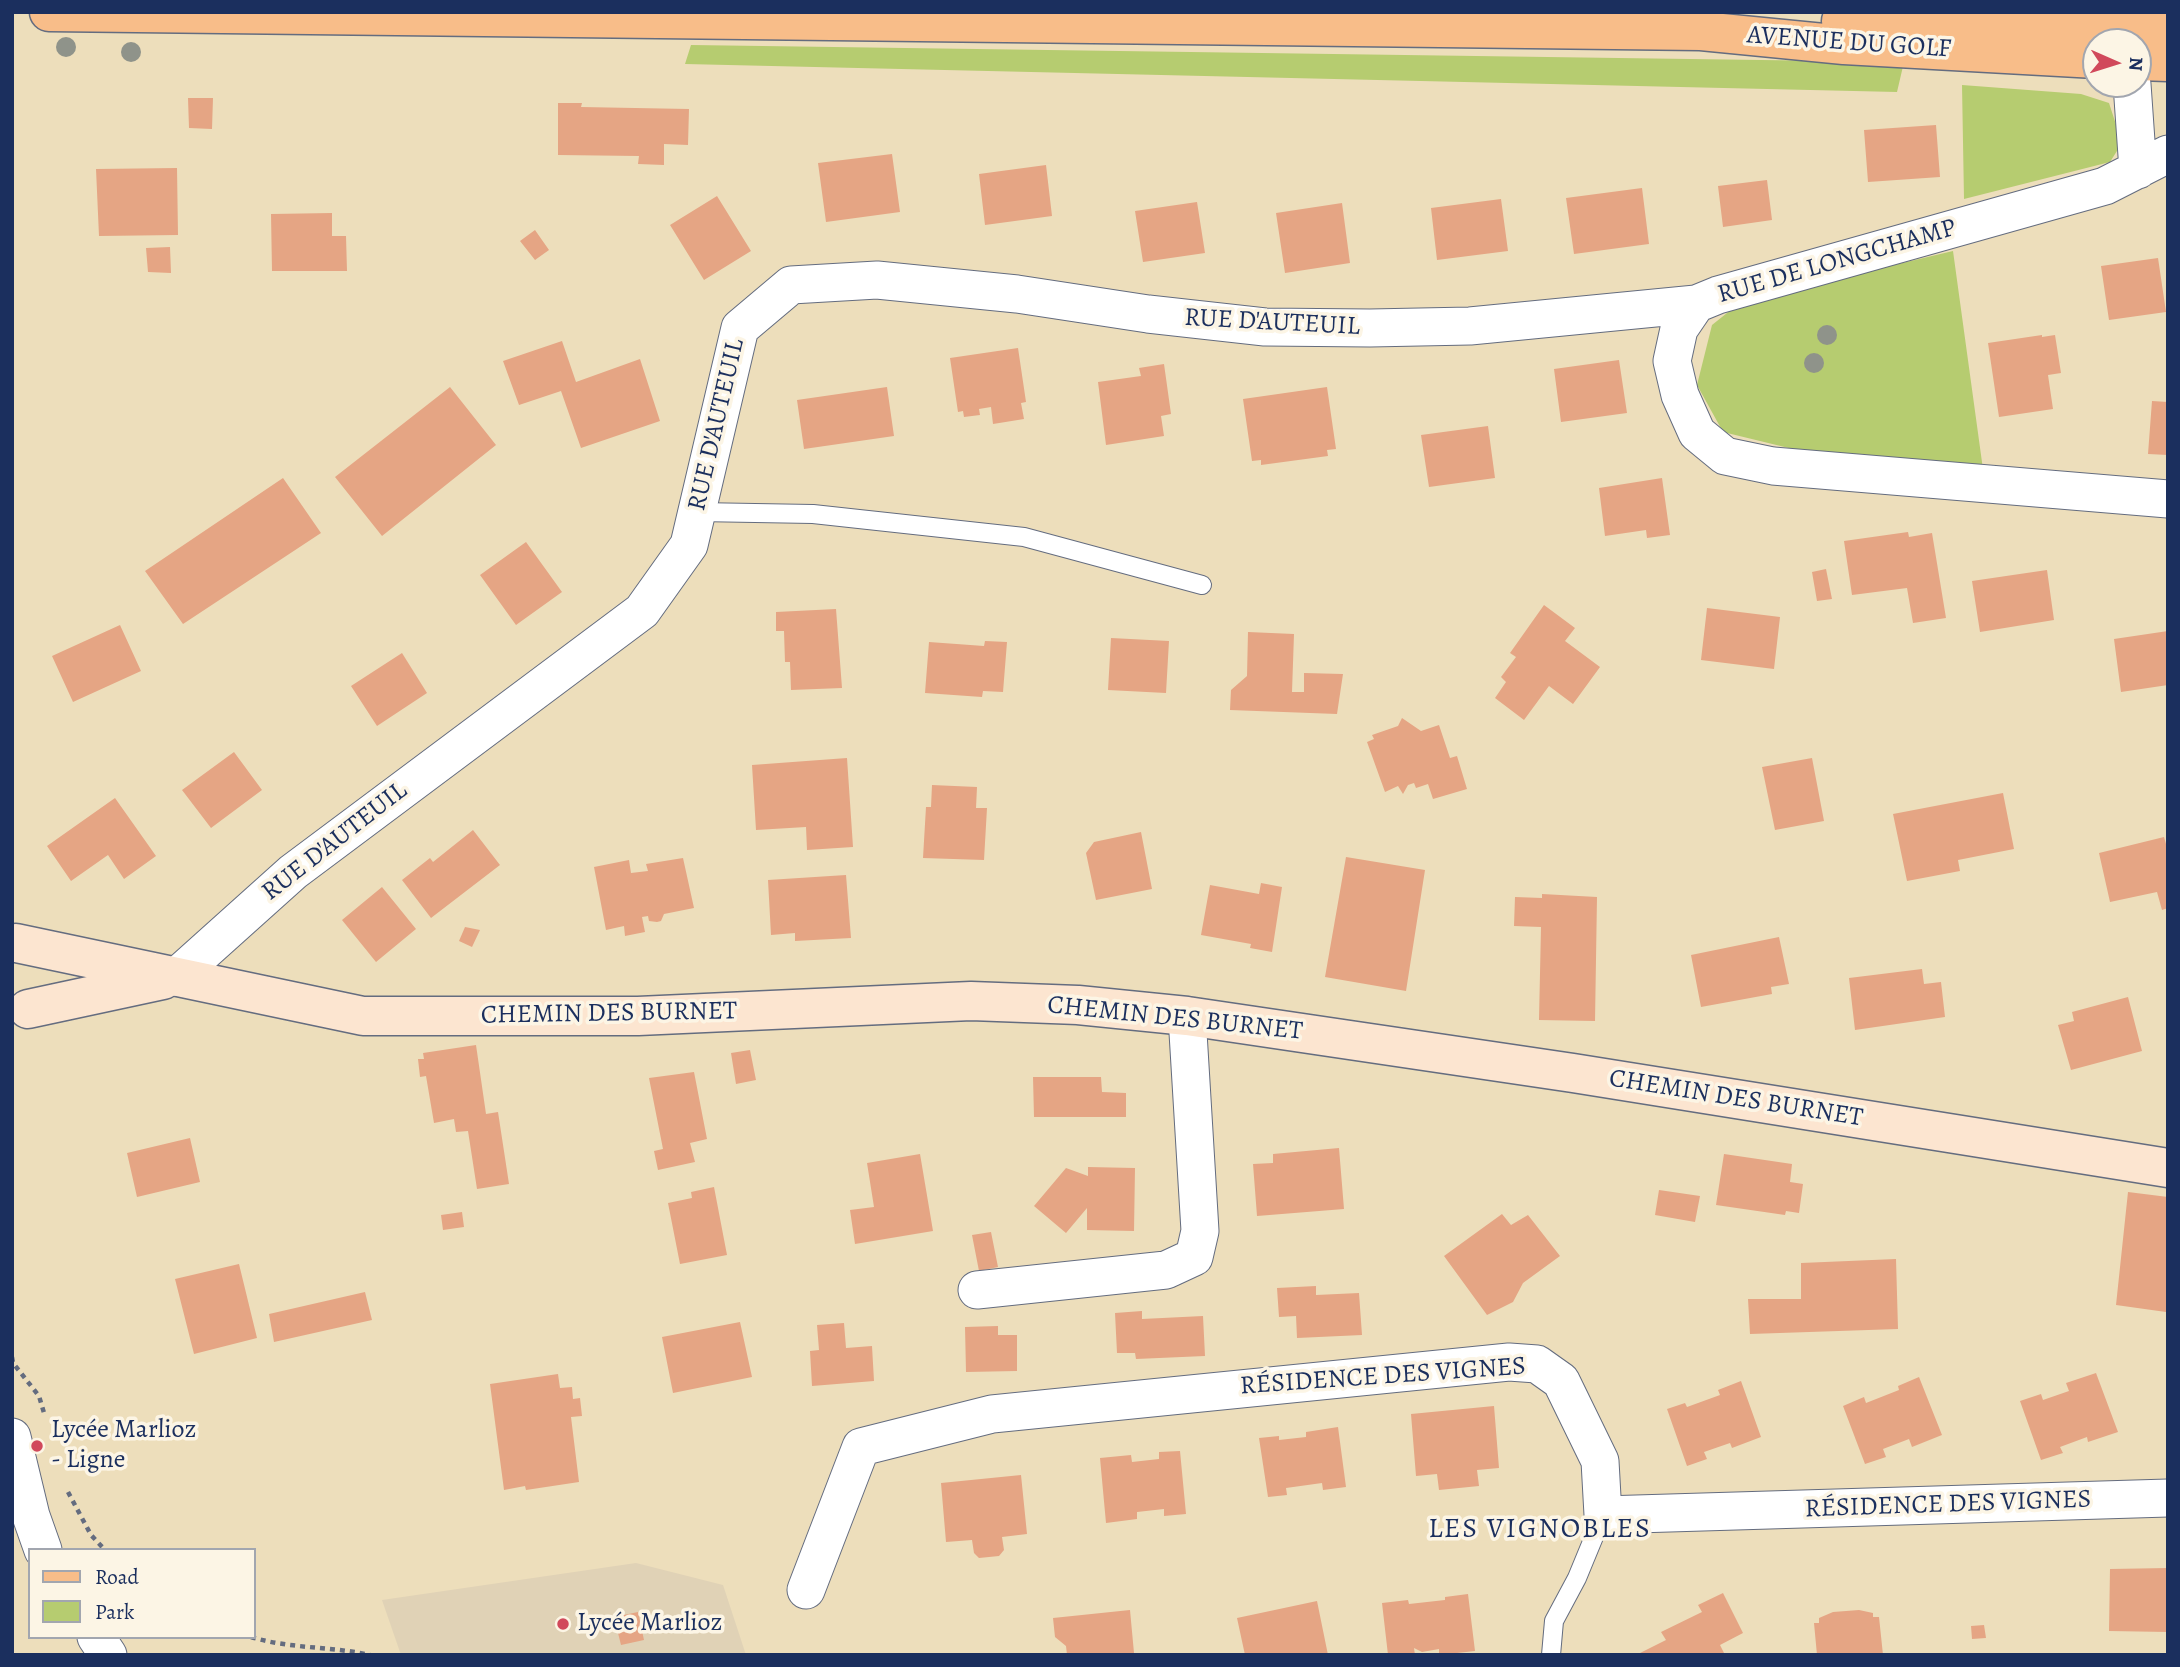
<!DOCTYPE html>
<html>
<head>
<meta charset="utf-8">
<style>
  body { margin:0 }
  #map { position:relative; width:2180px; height:1667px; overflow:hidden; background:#eddebb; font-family:Alegreya,serif }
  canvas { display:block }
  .frame { position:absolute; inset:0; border:14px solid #1b2f5e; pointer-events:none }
  .legend { position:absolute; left:28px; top:1548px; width:228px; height:91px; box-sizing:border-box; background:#fcf5e5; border:2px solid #a2a6af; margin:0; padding:9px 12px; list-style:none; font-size:21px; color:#1b2f5e }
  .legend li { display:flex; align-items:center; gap:14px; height:35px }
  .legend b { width:35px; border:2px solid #a2a6af }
  .north { position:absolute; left:2082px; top:28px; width:70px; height:70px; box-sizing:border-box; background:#fcf5e5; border:2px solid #a2a6af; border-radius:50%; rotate:93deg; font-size:19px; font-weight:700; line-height:28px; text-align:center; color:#1b2f5e }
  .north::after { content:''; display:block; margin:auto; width:24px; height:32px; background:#d1495b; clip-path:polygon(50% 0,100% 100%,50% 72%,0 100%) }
</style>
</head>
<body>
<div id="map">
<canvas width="2180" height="1667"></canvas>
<div class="frame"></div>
<ul class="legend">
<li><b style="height:9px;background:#f8bd89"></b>Road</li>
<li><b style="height:19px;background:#b6cc70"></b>Park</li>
</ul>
<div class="north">N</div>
</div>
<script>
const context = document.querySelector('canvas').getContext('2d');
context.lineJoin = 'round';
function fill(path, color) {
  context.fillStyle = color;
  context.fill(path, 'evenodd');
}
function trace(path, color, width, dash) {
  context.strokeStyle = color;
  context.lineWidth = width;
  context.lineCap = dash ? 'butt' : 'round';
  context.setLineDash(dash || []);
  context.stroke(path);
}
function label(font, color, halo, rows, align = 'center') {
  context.font = font + ' Alegreya,serif';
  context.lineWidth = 7;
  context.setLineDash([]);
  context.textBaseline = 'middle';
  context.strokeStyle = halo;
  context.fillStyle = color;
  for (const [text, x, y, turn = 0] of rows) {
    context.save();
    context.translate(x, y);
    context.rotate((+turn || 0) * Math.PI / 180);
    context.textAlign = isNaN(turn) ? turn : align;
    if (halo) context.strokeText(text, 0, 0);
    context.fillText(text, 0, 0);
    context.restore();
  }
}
const built = new Path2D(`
  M 636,1563 L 723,1585 L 746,1655 L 401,1655 L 382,1600 Z`);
const green = new Path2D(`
  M 691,45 L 1904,62 L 1897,92 L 685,64 Z
  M 1962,85 L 2081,94 L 2109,103 L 2122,143 L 2110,162 L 1964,199 Z
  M 1953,251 L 1985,484 L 1797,450 L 1723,432 L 1697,385 L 1712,325 L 1742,301 Z`);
const building = new Path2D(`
  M 188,98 L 213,98 L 212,129 L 189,128 Z
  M 558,103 L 582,103 L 581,107 L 689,109 L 688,145 L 664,144 L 664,165 L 638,164 L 639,156 L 558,155 Z
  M 1936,125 L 1940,177 L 1868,182 L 1864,130 Z
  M 892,154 L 900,212 L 826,222 L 818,163 Z
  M 1046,165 L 1052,216 L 985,225 L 979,174 Z
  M 177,168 L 178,235 L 99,236 L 96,169 Z
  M 1767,180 L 1772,220 L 1723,227 L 1718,186 Z
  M 1642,188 L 1649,244 L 1574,254 L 1566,198 Z
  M 717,196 L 751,251 L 704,280 L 670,225 Z
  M 1501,199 L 1508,251 L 1437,260 L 1431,208 Z
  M 1197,202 L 1205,253 L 1143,262 L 1135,211 Z
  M 1342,203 L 1350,263 L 1285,273 L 1276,213 Z
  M 332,213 L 332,236 L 346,236 L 347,271 L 272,271 L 271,214 Z
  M 535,230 L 549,250 L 535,260 L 520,241 Z
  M 170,247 L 171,273 L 148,272 L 146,248 Z
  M 2158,258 L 2166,312 L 2109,320 L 2101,266 Z
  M 2042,335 L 2042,337 L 2055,335 L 2061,373 L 2048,375 L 2053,409 L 1999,417 L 1988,343 Z
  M 562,341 L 576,382 L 640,359 L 660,421 L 581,448 L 561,391 L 519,405 L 503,361 Z
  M 1018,348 L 1026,402 L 1021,403 L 1024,419 L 993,424 L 991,407 L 979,409 L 980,415 L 964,417 L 963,411 L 958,412 L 950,358 Z
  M 1619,360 L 1627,413 L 1561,422 L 1554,369 Z
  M 1164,364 L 1171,414 L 1161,416 L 1164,436 L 1106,445 L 1098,382 L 1141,376 L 1139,368 Z
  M 450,387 L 496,445 L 382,536 L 335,477 Z
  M 887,387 L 894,436 L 804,449 L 797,400 Z
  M 1327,387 L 1336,449 L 1327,450 L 1328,456 L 1261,465 L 1261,460 L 1252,461 L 1243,399 Z
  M 2152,401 L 2168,402 L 2168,455 L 2148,454 Z
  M 1488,426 L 1495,478 L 1429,487 L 1421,435 Z
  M 283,478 L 321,533 L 183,624 L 145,571 Z
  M 1662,478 L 1670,535 L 1647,538 L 1646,530 L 1605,536 L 1599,488 Z
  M 1908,532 L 1909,537 L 1932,533 L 1946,618 L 1913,623 L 1907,588 L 1852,595 L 1844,541 Z
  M 526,542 L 562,592 L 516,625 L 480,575 Z
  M 1826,569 L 1832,599 L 1817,601 L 1812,572 Z
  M 2047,570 L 2054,620 L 1980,632 L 1972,581 Z
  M 1544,605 L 1575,628 L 1565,641 L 1600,667 L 1573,704 L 1549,686 L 1524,720 L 1495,698 L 1506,682 L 1501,677 L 1516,657 L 1510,653 Z
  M 1707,608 L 1780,617 L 1774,669 L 1701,660 Z
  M 836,609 L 842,688 L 791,690 L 790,662 L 785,662 L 784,631 L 776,631 L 776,612 Z
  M 120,625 L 141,671 L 73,702 L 52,656 Z
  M 2168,631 L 2168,685 L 2121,692 L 2114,639 Z
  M 1248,632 L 1294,634 L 1292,692 L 1304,692 L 1304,673 L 1343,674 L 1337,714 L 1230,710 L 1231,690 L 1247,676 Z
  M 1111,638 L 1169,641 L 1166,693 L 1108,690 Z
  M 985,641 L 1007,642 L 1003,692 L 983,691 L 982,697 L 925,693 L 929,642 L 984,646 Z
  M 402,653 L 427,693 L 377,726 L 351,686 Z
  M 1402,718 L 1421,731 L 1439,725 L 1450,758 L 1457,756 L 1467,789 L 1433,799 L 1428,784 L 1416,788 L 1414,783 L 1408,785 L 1403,794 L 1398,786 L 1385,792 L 1367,742 L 1374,739 L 1372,735 L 1398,726 Z
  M 234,752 L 262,790 L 211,828 L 182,790 Z
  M 847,758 L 853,847 L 807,850 L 806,827 L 756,830 L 752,765 Z
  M 1812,758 L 1824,821 L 1775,830 L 1762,767 Z
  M 932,785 L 977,787 L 976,808 L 987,808 L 984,860 L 923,858 L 926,807 L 931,807 Z
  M 2003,793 L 2014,849 L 1958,860 L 1960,871 L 1907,881 L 1893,814 Z
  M 115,798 L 156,856 L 124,879 L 108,855 L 71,881 L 47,846 Z
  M 473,830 L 500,865 L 431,918 L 402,880 L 430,858 L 433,862 Z
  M 1141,832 L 1152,889 L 1096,900 L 1086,853 L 1094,842 Z
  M 2164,837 L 2168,851 L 2168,908 L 2162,910 L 2157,892 L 2110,902 L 2099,853 Z
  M 1346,857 L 1425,870 L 1406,991 L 1325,977 Z
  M 683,858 L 694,908 L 664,914 L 661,921 L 657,922 L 649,921 L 648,916 L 642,917 L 645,932 L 625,936 L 624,926 L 606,930 L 594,867 L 629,860 L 631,873 L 648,871 L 646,864 Z
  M 846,875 L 851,938 L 795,941 L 795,933 L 771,935 L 768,880 Z
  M 1261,883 L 1282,887 L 1272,952 L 1250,948 L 1251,944 L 1201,935 L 1210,885 L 1259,894 Z
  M 382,887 L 416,929 L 376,962 L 342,920 Z
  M 1542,894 L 1597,897 L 1595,1021 L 1539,1020 L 1541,927 L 1514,926 L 1515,897 L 1542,898 Z
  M 465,927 L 480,930 L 472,947 L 459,941 Z
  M 1779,937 L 1789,984 L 1771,987 L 1772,994 L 1701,1007 L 1691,955 Z
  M 1922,969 L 1924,984 L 1941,982 L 1945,1017 L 1855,1030 L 1849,978 Z
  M 2128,997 L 2142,1051 L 2071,1070 L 2058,1025 L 2074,1021 L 2072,1012 Z
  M 476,1045 L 486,1114 L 498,1112 L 509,1184 L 477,1189 L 468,1131 L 456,1132 L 454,1119 L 434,1123 L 426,1076 L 420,1077 L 418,1059 L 424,1059 L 423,1053 Z
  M 750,1050 L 756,1080 L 736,1084 L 731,1053 Z
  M 694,1072 L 707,1139 L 690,1143 L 695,1162 L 658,1170 L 654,1151 L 663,1149 L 649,1078 Z
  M 1033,1077 L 1101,1077 L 1102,1092 L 1126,1093 L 1126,1117 L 1034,1117 Z
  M 190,1138 L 200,1182 L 137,1197 L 127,1153 Z
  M 1339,1148 L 1344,1209 L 1257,1216 L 1253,1164 L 1273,1163 L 1273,1154 Z
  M 920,1154 L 933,1231 L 855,1244 L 850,1210 L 874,1207 L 867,1163 Z
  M 1724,1154 L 1792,1164 L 1790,1182 L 1803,1184 L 1799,1213 L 1786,1211 L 1785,1215 L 1716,1205 Z
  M 1088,1167 L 1135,1168 L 1134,1231 L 1087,1230 L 1087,1208 L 1066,1233 L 1034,1206 L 1066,1168 L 1088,1176 Z
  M 714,1187 L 727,1255 L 680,1264 L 668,1203 L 692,1198 L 691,1192 Z
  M 1659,1190 L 1700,1196 L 1695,1222 L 1655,1215 Z
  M 2128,1192 L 2168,1197 L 2166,1312 L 2116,1305 Z
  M 462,1212 L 464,1227 L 443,1230 L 441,1215 Z
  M 1502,1214 L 1511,1225 L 1528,1215 L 1560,1256 L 1523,1283 L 1513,1302 L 1487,1315 L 1444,1256 Z
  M 991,1232 L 998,1267 L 979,1271 L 972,1235 Z
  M 1896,1259 L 1898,1329 L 1750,1334 L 1748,1299 L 1801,1299 L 1801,1263 Z
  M 239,1264 L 257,1338 L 194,1354 L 175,1279 Z
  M 1316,1286 L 1316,1295 L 1359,1293 L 1362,1335 L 1297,1338 L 1296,1316 L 1279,1317 L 1277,1288 Z
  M 365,1292 L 372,1320 L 274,1342 L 269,1314 Z
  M 1142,1311 L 1142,1319 L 1203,1316 L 1205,1356 L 1136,1359 L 1135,1353 L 1117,1353 L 1115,1313 Z
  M 740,1322 L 752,1377 L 673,1393 L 662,1337 Z
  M 844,1323 L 846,1348 L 872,1346 L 874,1381 L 812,1386 L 810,1351 L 819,1350 L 817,1325 Z
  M 998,1326 L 998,1335 L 1017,1335 L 1017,1371 L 966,1372 L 965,1327 Z
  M 2096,1373 L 2118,1432 L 2088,1442 L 2087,1437 L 2060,1447 L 2063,1453 L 2041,1460 L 2020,1401 L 2041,1394 L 2043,1400 L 2069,1391 L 2066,1383 Z
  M 558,1374 L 560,1388 L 572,1387 L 573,1399 L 580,1398 L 582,1416 L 571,1417 L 579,1482 L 526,1490 L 525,1486 L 504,1490 L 490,1384 Z
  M 1919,1377 L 1942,1435 L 1912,1447 L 1909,1439 L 1883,1449 L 1886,1457 L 1865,1464 L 1843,1406 L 1864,1397 L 1866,1403 L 1899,1390 L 1898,1386 Z
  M 1741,1381 L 1761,1437 L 1732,1448 L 1730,1443 L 1704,1452 L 1707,1459 L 1687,1466 L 1667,1409 L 1685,1403 L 1687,1407 L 1720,1395 L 1718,1390 Z
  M 1494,1406 L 1499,1468 L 1477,1470 L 1479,1486 L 1439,1490 L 1437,1474 L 1416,1476 L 1411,1414 Z
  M 1338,1427 L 1346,1487 L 1323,1490 L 1322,1483 L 1286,1488 L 1287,1495 L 1268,1497 L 1259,1438 L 1279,1436 L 1279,1440 L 1306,1437 L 1306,1432 Z
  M 1180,1451 L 1186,1514 L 1164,1516 L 1164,1509 L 1137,1512 L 1137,1519 L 1106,1523 L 1100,1458 L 1131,1455 L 1132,1462 L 1159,1459 L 1159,1452 Z
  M 1021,1475 L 1027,1534 L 1002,1537 L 1004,1550 L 999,1556 L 979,1558 L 974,1553 L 972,1540 L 946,1542 L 941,1483 Z
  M 2168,1568 L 2168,1632 L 2109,1631 L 2110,1569 Z
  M 1723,1593 L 1743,1633 L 1720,1645 L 1724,1653 L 1719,1655 L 1636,1655 L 1666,1640 L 1661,1632 L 1702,1612 L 1698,1605 Z
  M 1468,1594 L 1475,1651 L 1439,1655 L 1439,1649 L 1422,1652 L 1414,1648 L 1415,1655 L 1388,1655 L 1382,1603 L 1408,1600 L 1409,1604 L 1445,1600 L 1445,1597 Z
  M 1317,1601 L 1328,1655 L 1245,1655 L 1237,1618 Z
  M 1130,1610 L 1134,1653 L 1067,1655 L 1066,1646 L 1055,1637 L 1053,1618 Z
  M 1859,1610 L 1873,1613 L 1873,1617 L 1879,1617 L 1883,1655 L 1817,1655 L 1814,1623 L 1819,1623 L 1819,1618 L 1833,1612 Z
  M 638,1612 L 644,1640 L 621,1645 L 614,1617 Z
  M 1984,1625 L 1986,1638 L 1972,1639 L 1971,1626 Z`);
const path = new Path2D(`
  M 12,1357 L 13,1363 L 39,1396 L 44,1413
  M 68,1492 L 91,1535 L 105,1550
  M 251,1637 C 290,1649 330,1646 370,1655`);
const lane = new Path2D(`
  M 697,512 L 813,514 L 1024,537 L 1202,585
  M 1551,1655 L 1554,1621 L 1577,1578 L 1603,1515`);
const street = new Path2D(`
  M 2132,84 L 2138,170
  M 2168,154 L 2105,186 L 1718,295 L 1696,304 L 1679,329 L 1672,361 L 1680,395 L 1697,433 L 1725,456 L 1773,466 L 2168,499
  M 176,977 L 293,872 L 642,611 L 689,545 L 740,328 L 791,285 L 877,280 L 1017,294 L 1148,314 L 1265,327 L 1370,328 L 1470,326 L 1696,304
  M 977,1290 L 1166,1270 L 1194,1257 L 1200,1231 L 1187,1016
  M 12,1437 L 31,1516 L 43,1550
  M 806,1590 L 861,1447 L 992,1414 L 1509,1362 L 1537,1364 L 1561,1381 L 1600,1461 L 1603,1515 L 2168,1498
  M 96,1637 L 108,1655`);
const secondary = new Path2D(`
  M 16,943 L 363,1016 L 638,1016 L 971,1001 L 1078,1005 L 1187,1016 L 1573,1073 L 2168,1168
  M 28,1009 L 163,980`);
const primary = new Path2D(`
  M 49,12 L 1701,31 L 1844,45 L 2096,59
  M 1841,21 L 1962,20 L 2168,24
  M 2138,61 L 2168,62`);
const trees = [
  [66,47],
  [131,52],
  [1827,335],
  [1814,363]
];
const markers = [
  [37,1446,7,"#d1495b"],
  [563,1624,7,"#d1495b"]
];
const streetNames = [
  ["AVENUE DU GOLF",1849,43,4],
  ["RUE DE LONGCHAMP",1837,262,-16],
  ["RUE D'AUTEUIL",1272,323,3],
  ["RUE D'AUTEUIL",717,425,-77],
  ["RUE D'AUTEUIL",335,842,-38],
  ["CHEMIN DES BURNET",609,1014,-1],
  ["CHEMIN DES BURNET",1175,1019,6],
  ["CHEMIN DES BURNET",1736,1099,9],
  ["RÉSIDENCE DES VIGNES",1383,1377,-4],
  ["RÉSIDENCE DES VIGNES",1948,1505,-2]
];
const poiNames = [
  ["Lycée Marlioz",51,1431],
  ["- Ligne",51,1461],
  ["Lycée Marlioz",577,1624]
];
const neighbourhoodNames = [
  ["LES VIGNOBLES",1540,1530]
];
fill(built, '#e0d2b6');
fill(green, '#b6cc70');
fill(building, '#e5a584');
trace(lane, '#646c7f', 20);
trace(street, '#646c7f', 39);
trace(secondary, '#646c7f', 41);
trace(primary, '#646c7f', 41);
trace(path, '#646c7f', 4.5, [5, 5]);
trace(lane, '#fff', 18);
trace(street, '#fff', 37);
trace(secondary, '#fce5d0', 38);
trace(primary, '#f8bd89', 38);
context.fillStyle = '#8f938a';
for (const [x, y] of trees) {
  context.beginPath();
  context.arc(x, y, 10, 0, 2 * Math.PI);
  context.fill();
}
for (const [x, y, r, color] of markers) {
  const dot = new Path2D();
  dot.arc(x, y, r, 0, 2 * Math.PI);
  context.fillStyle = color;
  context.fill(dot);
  trace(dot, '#fcf5e5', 2.5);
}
label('26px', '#1b2f5e', '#fcf5e5', streetNames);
label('26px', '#1b2f5e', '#fcf5e5', poiNames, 'left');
context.letterSpacing = '2px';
label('28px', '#1b2f5e', '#fcf5e5', neighbourhoodNames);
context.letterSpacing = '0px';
</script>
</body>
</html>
